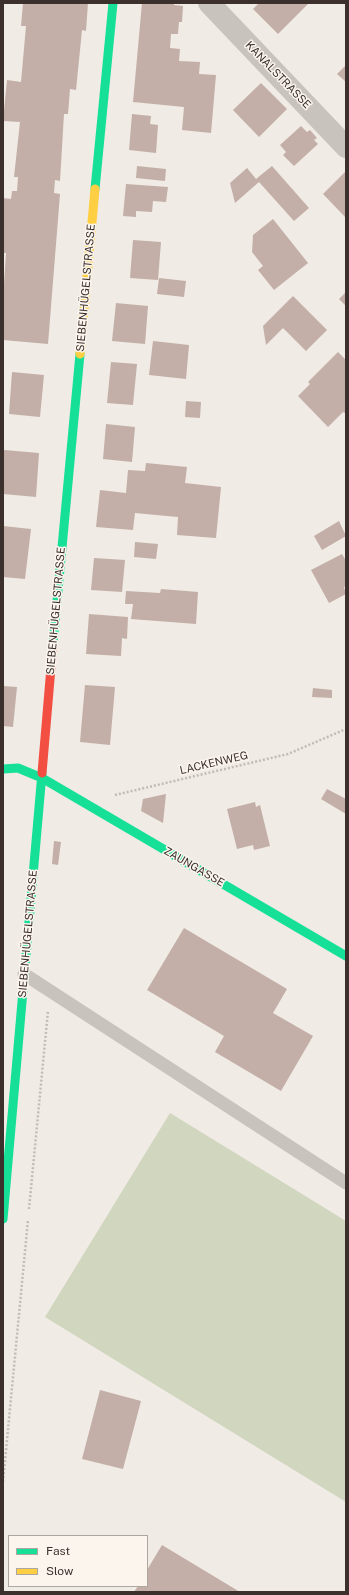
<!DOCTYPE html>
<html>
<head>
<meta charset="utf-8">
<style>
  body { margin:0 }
  #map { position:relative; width:349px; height:1595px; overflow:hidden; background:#f0ebe5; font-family:"Public Sans",sans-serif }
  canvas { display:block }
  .frame { position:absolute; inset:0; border:4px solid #3b302b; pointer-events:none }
  .legend { position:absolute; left:8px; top:1535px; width:140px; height:52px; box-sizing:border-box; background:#fbf5ee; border:1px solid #aea6a0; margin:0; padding:5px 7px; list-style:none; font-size:12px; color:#3b302b }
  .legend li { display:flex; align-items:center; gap:8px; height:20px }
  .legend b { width:20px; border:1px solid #aea6a0 }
</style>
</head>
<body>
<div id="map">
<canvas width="349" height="1595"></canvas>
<div class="frame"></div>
<ul class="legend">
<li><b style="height:5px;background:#16e098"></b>Fast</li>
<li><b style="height:5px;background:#ffcf43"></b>Slow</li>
</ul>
</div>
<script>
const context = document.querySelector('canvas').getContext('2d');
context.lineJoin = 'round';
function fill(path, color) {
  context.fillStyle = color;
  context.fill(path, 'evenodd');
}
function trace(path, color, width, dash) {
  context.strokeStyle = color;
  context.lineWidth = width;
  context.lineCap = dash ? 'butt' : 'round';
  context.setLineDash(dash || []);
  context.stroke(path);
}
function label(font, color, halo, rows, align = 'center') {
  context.font = font + ' "Public Sans",sans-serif';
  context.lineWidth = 3;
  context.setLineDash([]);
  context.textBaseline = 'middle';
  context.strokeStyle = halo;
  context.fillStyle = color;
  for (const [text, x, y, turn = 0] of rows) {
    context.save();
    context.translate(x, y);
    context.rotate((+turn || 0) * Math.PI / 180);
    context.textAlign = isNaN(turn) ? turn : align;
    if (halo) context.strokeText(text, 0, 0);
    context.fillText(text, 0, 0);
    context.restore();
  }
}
const green = new Path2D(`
  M 170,1113 L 346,1221 L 346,1502 L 45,1317 Z`);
const building = new Path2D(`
  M 23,3 L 88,3 L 86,31 L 82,30 L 76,90 L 70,89 L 68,114 L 64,114 L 60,181 L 55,180 L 54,193 L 60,194 L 48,344 L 3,340 L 3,299 L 6,253 L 3,253 L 3,198 L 11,199 L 12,191 L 17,191 L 18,177 L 14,177 L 20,122 L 3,121 L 7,80 L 21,82 L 26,26 L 21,26 Z
  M 142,3 L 174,3 L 174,5 L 183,6 L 182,22 L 179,22 L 178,34 L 171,34 L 170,48 L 180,49 L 179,61 L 200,62 L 199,74 L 216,75 L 211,133 L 182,130 L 184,107 L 133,102 Z
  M 259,3 L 309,3 L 278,34 L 253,9 Z
  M 346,65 L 346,82 L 337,74 Z
  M 261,83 L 287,109 L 259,137 L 233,110 Z
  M 132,114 L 151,116 L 150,124 L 158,125 L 156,153 L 129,150 Z
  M 301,126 L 307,132 L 310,130 L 317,138 L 314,140 L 318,144 L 294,166 L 283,155 L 286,152 L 280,145 Z
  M 137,166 L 166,169 L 165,181 L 136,178 Z
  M 272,166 L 309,208 L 294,221 L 259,182 L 235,203 L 230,183 L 247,168 L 256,179 Z
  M 345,172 L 346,173 L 346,218 L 323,194 Z
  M 126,184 L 168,187 L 166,202 L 153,201 L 152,212 L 136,211 L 136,217 L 123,216 Z
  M 273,219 L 308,263 L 274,290 L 258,270 L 263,266 L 252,252 L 253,235 Z
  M 133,240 L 161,242 L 158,280 L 130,278 Z
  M 159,278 L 186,281 L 184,297 L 157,294 Z
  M 346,292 L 346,306 L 339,299 Z
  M 293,296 L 327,330 L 306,351 L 283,328 L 266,345 L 263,326 Z
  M 116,303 L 148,306 L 145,344 L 112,341 Z
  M 153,341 L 189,345 L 186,379 L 149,375 Z
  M 338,352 L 346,360 L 346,412 L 344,413 L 343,412 L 328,427 L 298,396 L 310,384 L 308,382 Z
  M 111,362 L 137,364 L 133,405 L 107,403 Z
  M 12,372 L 44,375 L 40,417 L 9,414 Z
  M 186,401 L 201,402 L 200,418 L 185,417 Z
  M 106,424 L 135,427 L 132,462 L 103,459 Z
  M 4,450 L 39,453 L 36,497 L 3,494 Z
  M 146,463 L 187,467 L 185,483 L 221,487 L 216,538 L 177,535 L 178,517 L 135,513 L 133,530 L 96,527 L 100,490 L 126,493 L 128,470 L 145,471 Z
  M 339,521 L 346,536 L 322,550 L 314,536 Z
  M 3,526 L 31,529 L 25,579 L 3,577 Z
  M 135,542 L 158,544 L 156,559 L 134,557 Z
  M 342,554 L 345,559 L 346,558 L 346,586 L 344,587 L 346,594 L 329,603 L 311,570 Z
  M 94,558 L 125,560 L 122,592 L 91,590 Z
  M 161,589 L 198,592 L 196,624 L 131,619 L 133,604 L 125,604 L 126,591 L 160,593 Z
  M 89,614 L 128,617 L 127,639 L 122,638 L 121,656 L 86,654 Z
  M 85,685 L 115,687 L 110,745 L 80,742 Z
  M 3,686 L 17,687 L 13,727 L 3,726 Z
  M 313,688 L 332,690 L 332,698 L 312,697 Z
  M 327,789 L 346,799 L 346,814 L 321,799 Z
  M 166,794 L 163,823 L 141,811 L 143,799 Z
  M 255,802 L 256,807 L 260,805 L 270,846 L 254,850 L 253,845 L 237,849 L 227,809 Z
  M 54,841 L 61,842 L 58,865 L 52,864 Z
  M 184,928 L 287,989 L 273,1013 L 313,1036 L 281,1091 L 215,1052 L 224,1036 L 147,990 Z
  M 100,1390 L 141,1401 L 123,1469 L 82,1459 Z
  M 162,1545 L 240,1592 L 134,1592 L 138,1586 L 147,1586 L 147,1570 Z`);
const path = new Path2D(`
  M 115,795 L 288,754 L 346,729
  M 29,1209 L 48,1011
  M 3,1482 L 28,1220`);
const lane = new Path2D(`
  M 24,974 L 346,1183`);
const street = new Path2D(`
  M 209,3 L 346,147`);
const fast = new Path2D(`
  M 95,189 L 113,3
  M 53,644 L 80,354
  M 3,769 L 18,768 L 42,778 L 346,956
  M 3,1219 L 42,773`);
const slow = new Path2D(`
  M 80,354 L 95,189`);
const jam = new Path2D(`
  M 42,773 L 53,644`);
const streetNames = [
  ["KANALSTRASSE",278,75,46],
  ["SIEBENHÜGELSTRASSE",86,288,-85],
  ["SIEBENHÜGELSTRASSE",56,611,-85],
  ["LACKENWEG",214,763,-13],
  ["ZAUNGASSE",194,867,30],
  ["SIEBENHÜGELSTRASSE",28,934,-85]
];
fill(green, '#d1d6bf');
fill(building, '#c3afa7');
trace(path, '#c2bbb6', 2.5, [2, 2]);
trace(lane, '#c9c3be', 13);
trace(street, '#c9c3be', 22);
trace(fast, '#16e098', 9);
trace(slow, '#ffcf43', 9);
trace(jam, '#f24e42', 9);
label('11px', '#3b302b', '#fbf5ee', streetNames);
</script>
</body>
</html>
